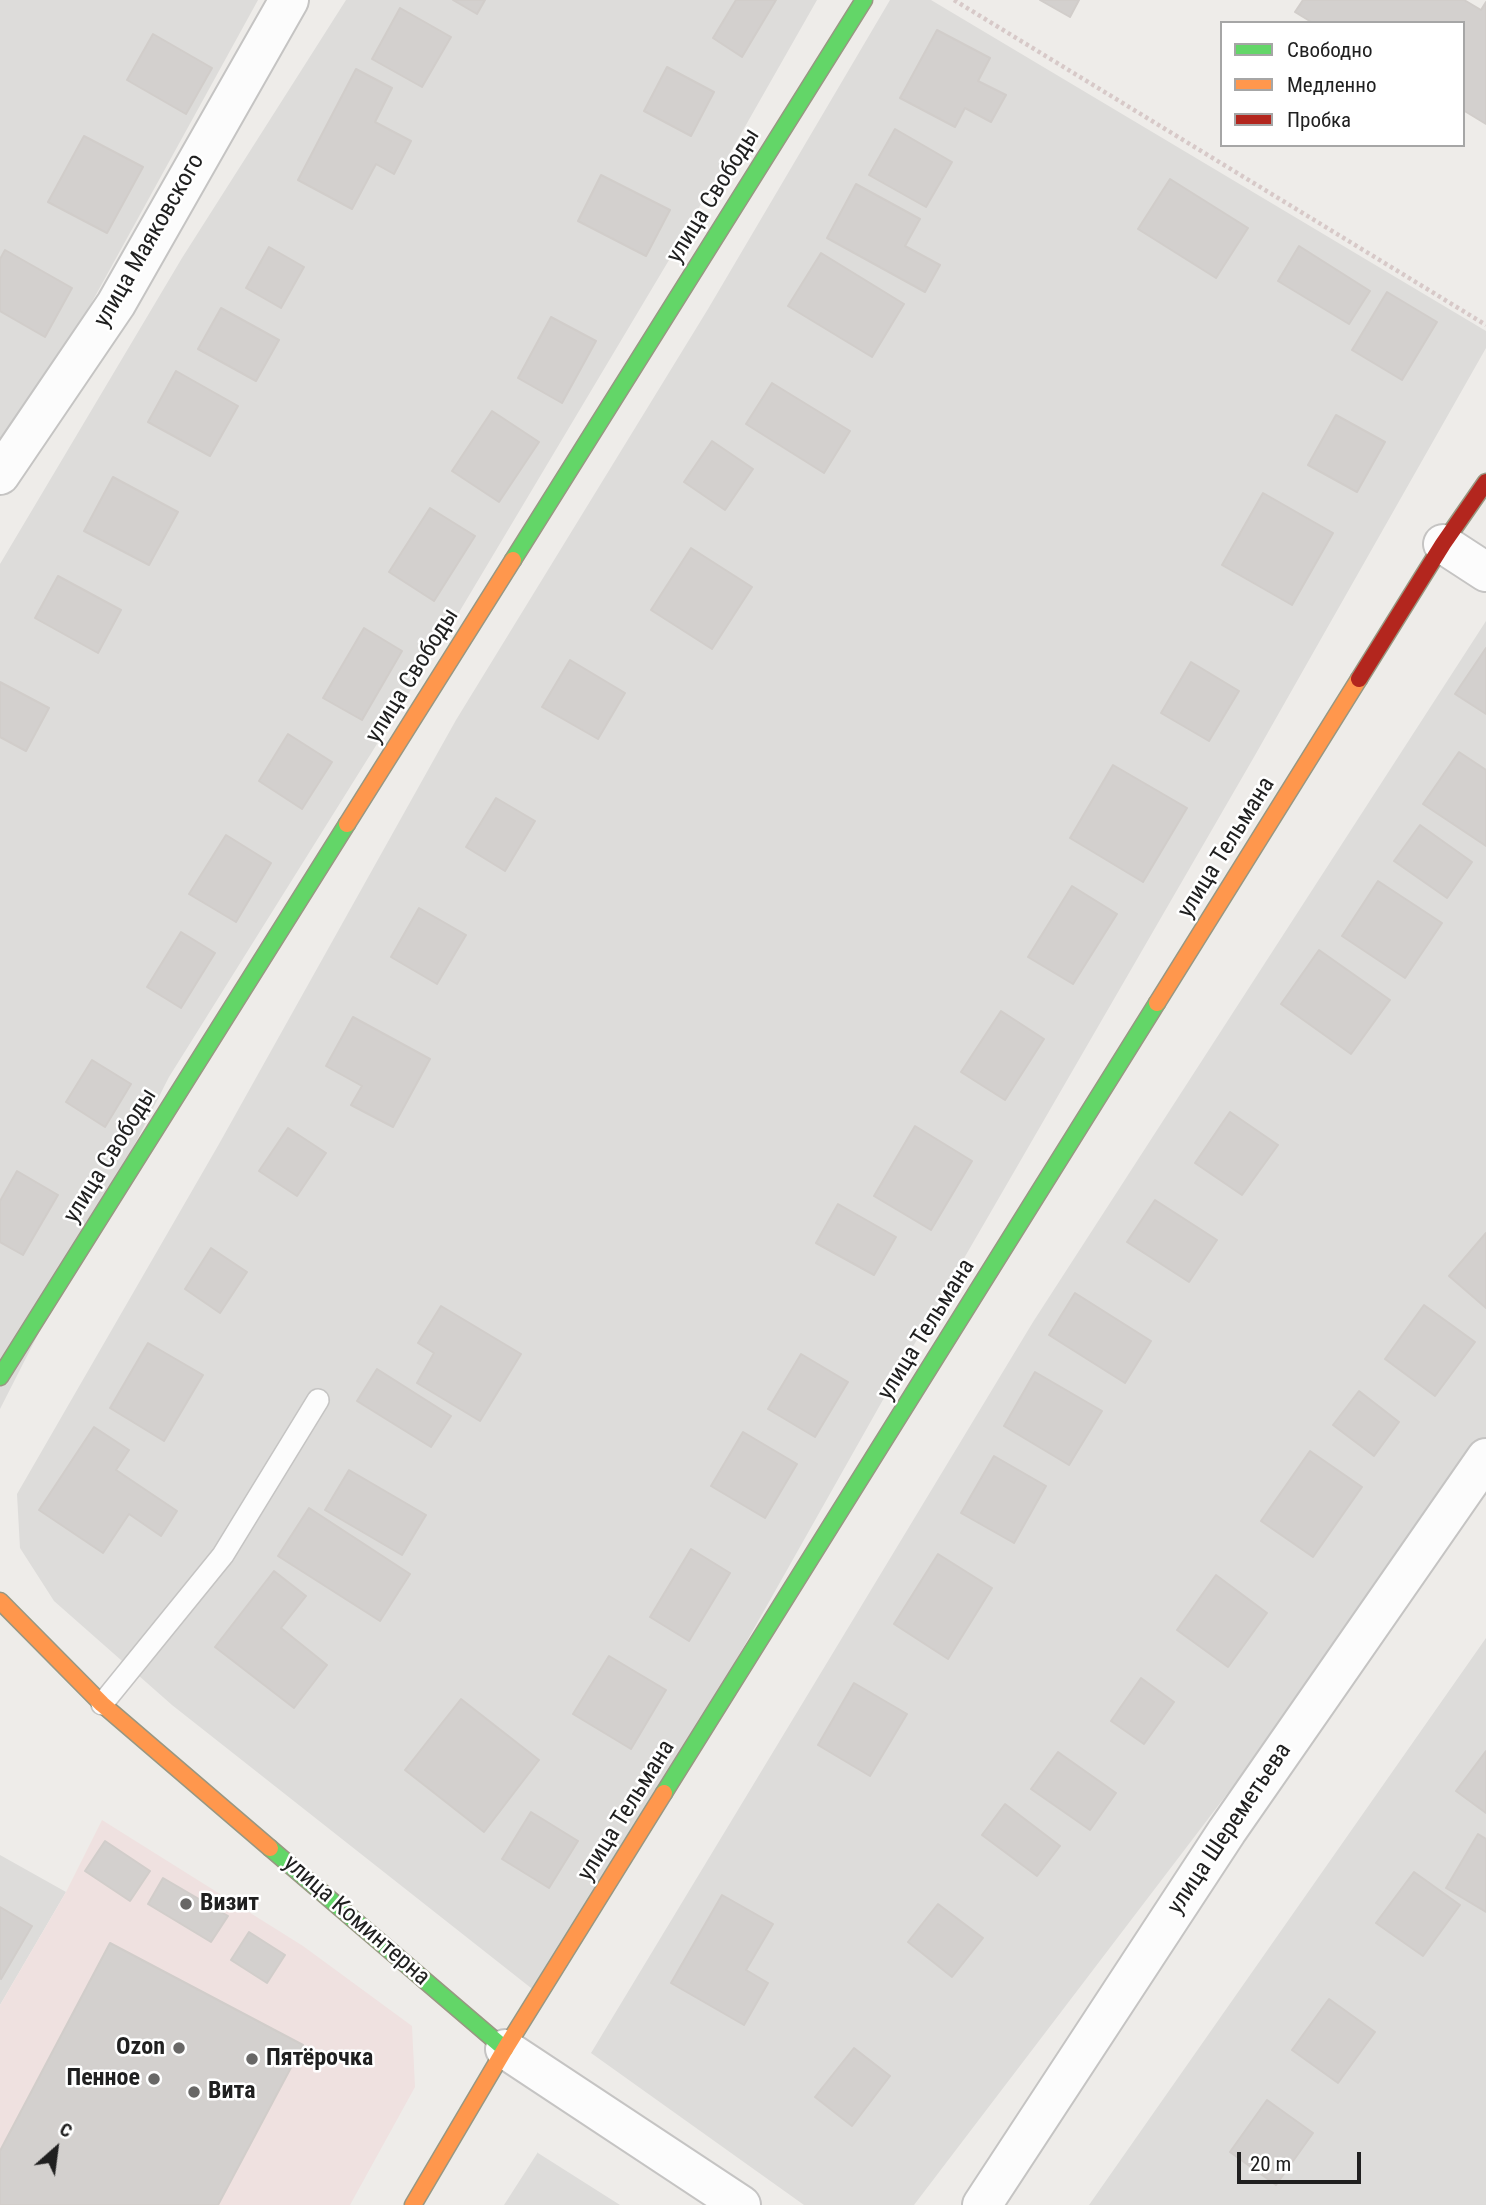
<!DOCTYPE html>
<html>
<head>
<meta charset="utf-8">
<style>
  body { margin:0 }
  #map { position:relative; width:1486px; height:2205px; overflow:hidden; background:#eeece9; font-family:"Roboto Condensed",sans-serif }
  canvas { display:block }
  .legend { position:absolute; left:1220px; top:21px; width:245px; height:126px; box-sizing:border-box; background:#fff; border:2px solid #a6a6a6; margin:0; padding:9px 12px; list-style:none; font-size:21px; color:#202020 }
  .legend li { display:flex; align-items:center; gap:14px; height:35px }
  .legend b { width:35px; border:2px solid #a6a6a6 }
  .north { position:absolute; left:21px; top:2114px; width:70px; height:70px; -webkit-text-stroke:5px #fff; paint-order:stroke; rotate:28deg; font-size:19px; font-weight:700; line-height:28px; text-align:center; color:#202020 }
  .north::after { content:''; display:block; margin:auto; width:24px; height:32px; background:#202020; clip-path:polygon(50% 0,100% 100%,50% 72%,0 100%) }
  .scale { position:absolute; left:1237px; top:2152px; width:124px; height:32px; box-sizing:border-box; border:4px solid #202020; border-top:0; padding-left:9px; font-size:21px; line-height:24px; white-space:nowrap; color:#202020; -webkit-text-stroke:5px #fff; paint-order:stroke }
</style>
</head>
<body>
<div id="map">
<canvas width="1486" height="2205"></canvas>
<ul class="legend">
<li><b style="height:9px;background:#63d668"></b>Свободно</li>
<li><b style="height:9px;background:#ff974d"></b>Медленно</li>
<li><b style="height:9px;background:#b3261e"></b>Пробка</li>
</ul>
<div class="north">С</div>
<div class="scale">20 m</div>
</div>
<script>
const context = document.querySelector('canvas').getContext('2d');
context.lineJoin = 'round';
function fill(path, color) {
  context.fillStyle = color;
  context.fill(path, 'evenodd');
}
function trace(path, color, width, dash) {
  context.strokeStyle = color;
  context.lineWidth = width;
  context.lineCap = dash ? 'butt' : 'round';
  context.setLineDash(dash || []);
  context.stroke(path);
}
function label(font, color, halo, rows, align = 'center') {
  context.font = font + ' "Roboto Condensed",sans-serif';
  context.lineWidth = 5;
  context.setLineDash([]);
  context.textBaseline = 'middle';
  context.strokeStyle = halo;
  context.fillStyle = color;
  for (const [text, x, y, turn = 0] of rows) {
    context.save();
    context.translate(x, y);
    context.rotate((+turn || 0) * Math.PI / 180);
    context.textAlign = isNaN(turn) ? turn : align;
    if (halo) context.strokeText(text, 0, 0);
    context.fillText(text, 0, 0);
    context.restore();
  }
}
const residential = new Path2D(`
  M 0,0 L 258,0 L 71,340 L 0,455 Z
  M 346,0 L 817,0 L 672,255 L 455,619 L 169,1077 L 0,1409 L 0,564 L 182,258 Z
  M 890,0 L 931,0 L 1486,331 L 1486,348 L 1254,757 L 915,1343 L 545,1999 L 172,1705 L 54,1601 L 20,1548 L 17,1494 L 219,1144 L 456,720 L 708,309 Z
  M 1486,621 L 1486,1454 L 914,2205 L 804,2205 L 591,2053 L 1033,1322 Z
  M 1486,1638 L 1486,2205 L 1089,2205 Z
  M 0,1855 L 66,1892 L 0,2005 Z
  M 538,2152 L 538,2153 L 620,2205 L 504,2205 Z`);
const commercial = new Path2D(`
  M 102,1820 L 303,1946 L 412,2026 L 415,2087 L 350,2205 L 0,2205 L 0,2005 L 66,1892 Z`);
const building = new Path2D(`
  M 453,0 L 485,0 L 477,14 Z
  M 736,0 L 776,0 L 742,57 L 713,38 Z
  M 1040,0 L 1079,0 L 1070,17 Z
  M 1303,0 L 1464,0 L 1481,10 L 1486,2 L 1486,124 L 1463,110 L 1463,23 L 1313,23 L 1295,12 Z
  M 400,8 L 451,37 L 422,87 L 372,59 Z
  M 937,30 L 990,58 L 978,81 L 1006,95 L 991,122 L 965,108 L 955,127 L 900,98 Z
  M 153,34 L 212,68 L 186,114 L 127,80 Z
  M 667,67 L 714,92 L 691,136 L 644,111 Z
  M 356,69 L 392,88 L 375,122 L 411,141 L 394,174 L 376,164 L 352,209 L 298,180 Z
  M 895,129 L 952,162 L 926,207 L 869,175 Z
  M 84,136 L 143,167 L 107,233 L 48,202 Z
  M 601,175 L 670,210 L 646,256 L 578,221 Z
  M 1170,179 L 1248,228 L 1216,278 L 1138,229 Z
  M 856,184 L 920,219 L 905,246 L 940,265 L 925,292 L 827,238 Z
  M 1299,246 L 1370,291 L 1349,324 L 1278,281 Z
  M 269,247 L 304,267 L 281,308 L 246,288 Z
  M 5,250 L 72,288 L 45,337 L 0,311 L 0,259 Z
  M 821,253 L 904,304 L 872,357 L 788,306 Z
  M 1387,292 L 1437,322 L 1402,380 L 1352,350 Z
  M 221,308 L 279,340 L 256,381 L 198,349 Z
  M 551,317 L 596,341 L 562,403 L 518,378 Z
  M 176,371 L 238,406 L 210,456 L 148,422 Z
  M 772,383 L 850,431 L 824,473 L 746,424 Z
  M 492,411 L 539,442 L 499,502 L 452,471 Z
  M 1336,415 L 1385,442 L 1357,492 L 1308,465 Z
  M 712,441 L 753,469 L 725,510 L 684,482 Z
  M 113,477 L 178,512 L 149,565 L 84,531 Z
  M 1263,493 L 1333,533 L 1292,605 L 1222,565 Z
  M 430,508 L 475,536 L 434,601 L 389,572 Z
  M 691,548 L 752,587 L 712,649 L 651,610 Z
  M 58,576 L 121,610 L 98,653 L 35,618 Z
  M 364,628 L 402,651 L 362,720 L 323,698 Z
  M 1486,648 L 1486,714 L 1455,694 Z
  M 570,660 L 625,693 L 598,739 L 542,707 Z
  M 1191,662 L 1239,691 L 1209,741 L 1161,713 Z
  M 0,682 L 49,708 L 26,751 L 0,737 Z
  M 288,734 L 332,762 L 302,809 L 259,781 Z
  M 1459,752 L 1486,770 L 1486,846 L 1423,804 Z
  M 1113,765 L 1187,808 L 1143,882 L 1070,838 Z
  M 496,798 L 535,821 L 505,871 L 466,847 Z
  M 1420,825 L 1472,862 L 1447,898 L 1394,861 Z
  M 226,835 L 271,863 L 236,922 L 189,894 Z
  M 1378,881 L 1442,923 L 1405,978 L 1342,936 Z
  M 1072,886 L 1117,914 L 1073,984 L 1028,957 Z
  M 419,908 L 466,935 L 437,984 L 391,957 Z
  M 181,932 L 215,953 L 181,1008 L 147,987 Z
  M 1319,950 L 1390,1000 L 1351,1054 L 1281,1004 Z
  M 1001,1011 L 1044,1039 L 1005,1100 L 961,1072 Z
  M 353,1017 L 430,1059 L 393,1127 L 351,1105 L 362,1086 L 326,1066 Z
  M 92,1060 L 131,1084 L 105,1127 L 66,1102 Z
  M 1230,1112 L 1278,1145 L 1242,1195 L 1195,1163 Z
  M 915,1126 L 972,1161 L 931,1230 L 874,1196 Z
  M 288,1128 L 326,1153 L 297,1196 L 259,1171 Z
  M 17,1171 L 58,1195 L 23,1255 L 0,1242 L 0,1201 Z
  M 1155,1200 L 1217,1240 L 1189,1282 L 1127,1242 Z
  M 838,1204 L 896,1237 L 874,1275 L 816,1243 Z
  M 1486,1233 L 1486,1308 L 1449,1276 Z
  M 211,1248 L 247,1272 L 220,1313 L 185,1289 Z
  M 1075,1293 L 1151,1341 L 1125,1383 L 1049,1335 Z
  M 1424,1305 L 1475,1342 L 1435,1396 L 1385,1359 Z
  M 441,1306 L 521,1354 L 480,1421 L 417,1383 L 434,1353 L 418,1343 Z
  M 148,1343 L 203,1375 L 164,1441 L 110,1408 Z
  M 801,1354 L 848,1382 L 815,1437 L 768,1409 Z
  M 377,1369 L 451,1416 L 431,1447 L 357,1401 Z
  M 1035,1372 L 1102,1411 L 1069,1465 L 1004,1426 Z
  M 1359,1391 L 1399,1422 L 1374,1456 L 1333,1425 Z
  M 94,1427 L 129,1450 L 116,1470 L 177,1511 L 161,1536 L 129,1514 L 103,1553 L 39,1510 Z
  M 743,1432 L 797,1464 L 765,1518 L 711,1486 Z
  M 1310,1451 L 1362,1487 L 1313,1557 L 1261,1521 Z
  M 994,1456 L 1046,1486 L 1014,1543 L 961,1513 Z
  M 349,1470 L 426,1515 L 402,1555 L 325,1510 Z
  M 309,1508 L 410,1574 L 380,1621 L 278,1556 Z
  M 691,1549 L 730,1573 L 689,1641 L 650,1617 Z
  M 938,1554 L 992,1588 L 948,1659 L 894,1624 Z
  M 274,1571 L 306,1596 L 281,1628 L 327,1665 L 294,1708 L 215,1647 Z
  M 1216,1575 L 1267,1613 L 1228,1667 L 1177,1630 Z
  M 609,1656 L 666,1690 L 631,1749 L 573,1714 Z
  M 1141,1678 L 1174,1702 L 1144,1744 L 1111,1721 Z
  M 854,1683 L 907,1714 L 870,1776 L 818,1745 Z
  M 461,1699 L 539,1760 L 484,1832 L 405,1770 Z
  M 1486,1751 L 1486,1813 L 1456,1791 Z
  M 1058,1752 L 1116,1793 L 1090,1830 L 1031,1789 Z
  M 1005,1804 L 1060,1846 L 1037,1876 L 982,1835 Z
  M 531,1812 L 578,1841 L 549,1888 L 502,1859 Z
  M 1478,1834 L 1486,1839 L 1486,1912 L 1446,1888 Z
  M 105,1841 L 150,1871 L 130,1901 L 85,1871 Z
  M 1414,1872 L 1460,1905 L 1423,1956 L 1376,1923 Z
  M 163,1878 L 228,1916 L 211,1942 L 148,1904 Z
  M 722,1895 L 773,1924 L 746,1970 L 768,1983 L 744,2025 L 671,1983 Z
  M 938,1904 L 983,1938 L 952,1977 L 908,1942 Z
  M 0,1907 L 32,1926 L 1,1979 L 0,1978 Z
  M 249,1932 L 285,1955 L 267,1983 L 231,1960 Z
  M 110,1943 L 303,2045 L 218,2205 L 0,2205 L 0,2151 Z
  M 1329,1999 L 1375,2032 L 1338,2083 L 1292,2050 Z
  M 854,2048 L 890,2076 L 852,2126 L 815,2097 Z
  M 1267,2100 L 1313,2133 L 1276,2185 L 1230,2152 Z`);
const path = new Path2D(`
  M 954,0 L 1486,325`);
const lane = new Path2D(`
  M 102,1704 L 223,1555 L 318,1400`);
const street = new Path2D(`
  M 0,475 L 116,304 L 289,0
  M 1443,544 L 1486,572
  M 505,2049 L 741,2205
  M 982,2205 L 1227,1831 L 1486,1458`);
const fast = new Path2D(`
  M 513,560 L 864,0
  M 0,1377 L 347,824
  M 664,1793 L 1157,1003
  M 270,1848 L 505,2049`);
const slow = new Path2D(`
  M 347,824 L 513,560
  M 1157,1003 L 1359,679
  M 0,1601 L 102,1704 L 270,1848
  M 413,2205 L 505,2049 L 664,1793`);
const jam = new Path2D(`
  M 1359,679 L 1443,544 L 1486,482`);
const markers = [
  [186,1904,7,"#686766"],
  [179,2048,7,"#686766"],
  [252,2059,7,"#686766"],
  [154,2079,7,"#686766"],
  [194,2092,7,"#686766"]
];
const streetNames = [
  ["улица Свободы",714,196,-58],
  ["улица Маяковского",150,241,-60],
  ["улица Свободы",413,676,-58],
  ["улица Тельмана",1227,848,-58],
  ["улица Свободы",111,1156,-58],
  ["улица Тельмана",927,1330,-58],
  ["улица Тельмана",627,1811,-58],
  ["улица Шереметьева",1230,1829,-56],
  ["улица Коминтерна",356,1921,41]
];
const poiNames = [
  ["Визит",200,1904],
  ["Ozon",165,2048,"right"],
  ["Пятёрочка",266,2059],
  ["Пенное",140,2079,"right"],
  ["Вита",208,2092]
];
fill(residential, '#dddcda');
fill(commercial, '#efe1e0');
fill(building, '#d3d0ce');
trace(building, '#d1cdca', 2);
trace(lane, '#c5c4c3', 24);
trace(street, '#c5c4c3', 42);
trace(fast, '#989782', 19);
trace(slow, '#989782', 19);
trace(jam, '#989782', 19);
trace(path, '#d7c9c8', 4.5, [3.5, 3.5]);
trace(lane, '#fcfcfc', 21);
trace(street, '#fcfcfc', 38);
trace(fast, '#63d668', 16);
trace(slow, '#ff974d', 16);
trace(jam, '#b3261e', 16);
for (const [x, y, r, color] of markers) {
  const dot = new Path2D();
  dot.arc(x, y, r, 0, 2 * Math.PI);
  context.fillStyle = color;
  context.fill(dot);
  trace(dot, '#fff', 2.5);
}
label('24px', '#202020', '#fff', streetNames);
label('bold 24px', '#202020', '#fff', poiNames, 'left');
</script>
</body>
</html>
